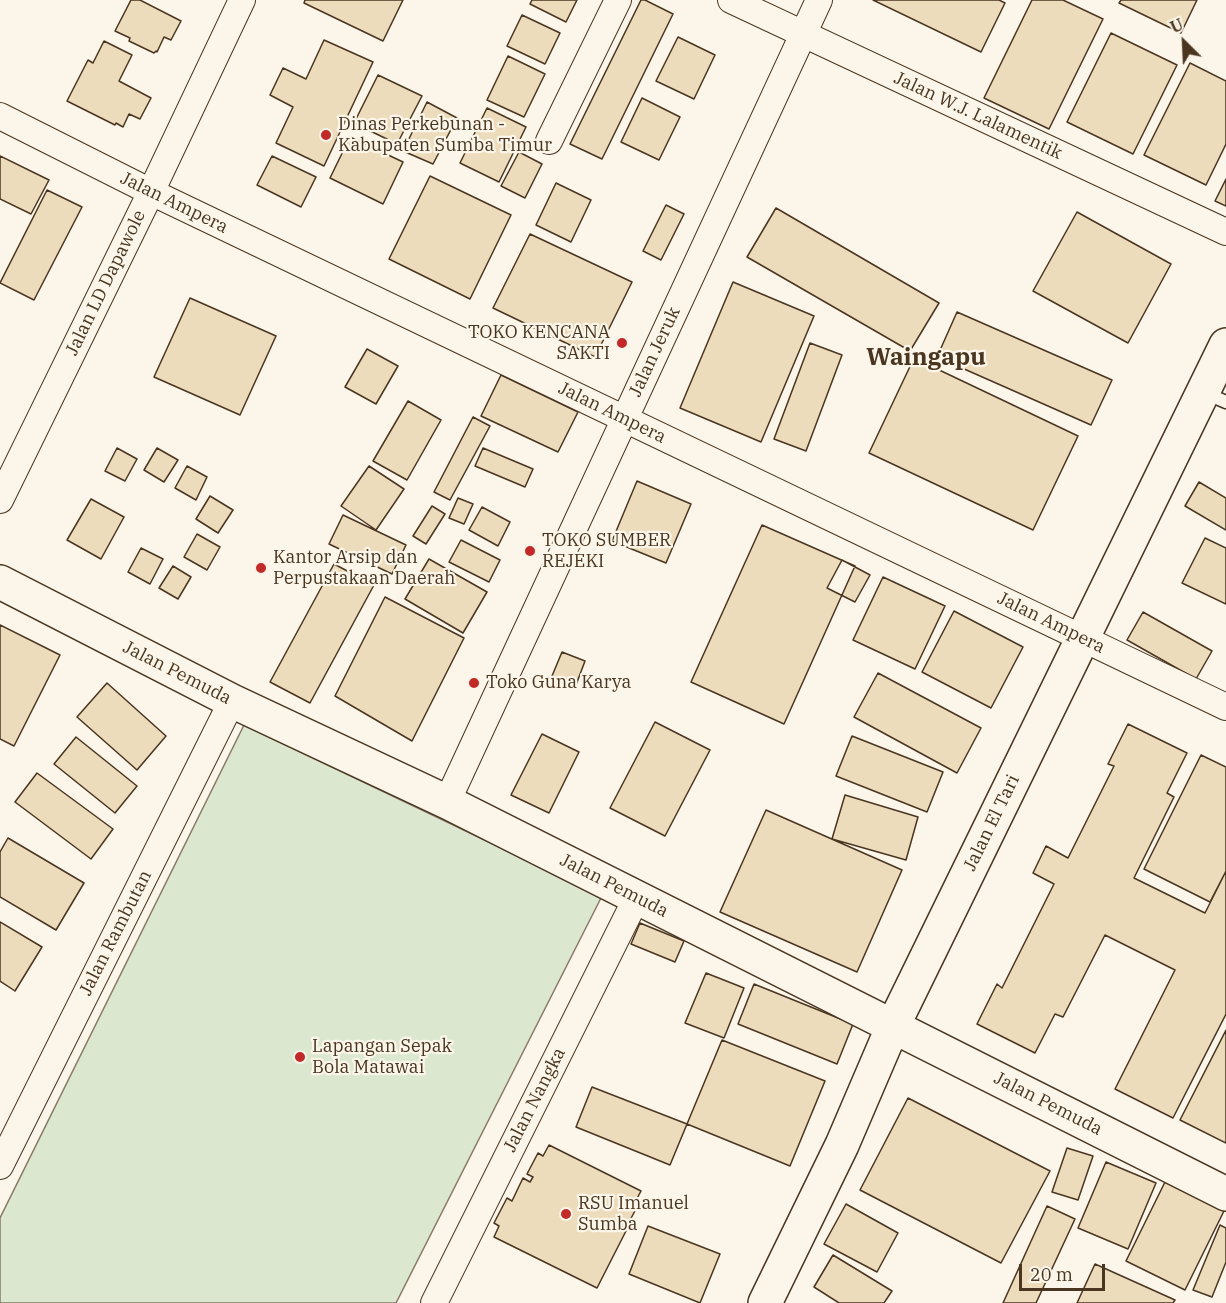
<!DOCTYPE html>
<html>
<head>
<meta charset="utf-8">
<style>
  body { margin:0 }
  #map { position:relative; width:1226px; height:1303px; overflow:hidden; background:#fbf6e9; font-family:"IBM Plex Serif",serif }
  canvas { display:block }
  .north { position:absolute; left:1154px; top:12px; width:60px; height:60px; -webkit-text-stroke:4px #fbf6e9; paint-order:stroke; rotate:336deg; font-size:16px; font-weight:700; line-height:24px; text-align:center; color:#4a3520 }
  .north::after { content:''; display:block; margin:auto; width:21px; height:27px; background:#4a3520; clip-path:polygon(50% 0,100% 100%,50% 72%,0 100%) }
  .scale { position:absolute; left:1019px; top:1264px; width:86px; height:27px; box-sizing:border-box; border:3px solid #4a3520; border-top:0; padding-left:8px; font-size:18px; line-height:21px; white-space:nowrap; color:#4a3520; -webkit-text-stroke:4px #fbf6e9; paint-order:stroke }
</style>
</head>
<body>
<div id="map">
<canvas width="1226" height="1303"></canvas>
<div class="north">U</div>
<div class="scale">20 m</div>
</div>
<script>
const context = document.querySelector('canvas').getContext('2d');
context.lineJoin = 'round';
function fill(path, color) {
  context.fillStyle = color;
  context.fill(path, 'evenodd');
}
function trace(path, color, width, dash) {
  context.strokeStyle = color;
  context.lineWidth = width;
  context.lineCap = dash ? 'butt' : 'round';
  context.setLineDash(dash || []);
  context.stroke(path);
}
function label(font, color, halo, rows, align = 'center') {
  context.font = font + ' "IBM Plex Serif",serif';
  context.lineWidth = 4.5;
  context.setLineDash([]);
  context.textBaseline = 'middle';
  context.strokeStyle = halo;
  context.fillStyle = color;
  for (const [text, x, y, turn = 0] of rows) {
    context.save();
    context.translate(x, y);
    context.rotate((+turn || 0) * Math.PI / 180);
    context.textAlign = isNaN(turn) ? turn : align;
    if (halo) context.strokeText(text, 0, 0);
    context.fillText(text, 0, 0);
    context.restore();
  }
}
const green = new Path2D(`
  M 244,725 L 602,896 L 396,1303 L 0,1303 L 0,1218 Z`);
const building = new Path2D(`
  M 131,0 L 140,0 L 181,21 L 171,40 L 164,37 L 157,52 L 156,51 L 154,53 L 129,41 L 130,38 L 115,31 Z
  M 305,0 L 403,0 L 383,41 L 304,3 Z
  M 532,0 L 577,0 L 566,22 L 530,4 Z
  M 641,0 L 645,0 L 673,14 L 602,159 L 570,144 Z
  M 873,0 L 999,0 L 1005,3 L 981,52 Z
  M 1032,0 L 1063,0 L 1103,19 L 1049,129 L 984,98 Z
  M 1121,0 L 1197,0 L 1181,33 L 1119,3 Z
  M 522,15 L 560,33 L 545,64 L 507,46 Z
  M 1111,33 L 1177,65 L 1133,154 L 1067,122 Z
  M 678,37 L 715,55 L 694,99 L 656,81 Z
  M 324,40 L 373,62 L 324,166 L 276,143 L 293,107 L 270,95 L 283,68 L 306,79 Z
  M 104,41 L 132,55 L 119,81 L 151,98 L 140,119 L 129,114 L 123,127 L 116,123 L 115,125 L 67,101 L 88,60 L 93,63 Z
  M 508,56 L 545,74 L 524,117 L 487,100 Z
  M 1190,63 L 1226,81 L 1226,144 L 1206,185 L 1144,155 Z
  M 378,75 L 422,96 L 397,144 L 354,123 Z
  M 642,98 L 680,117 L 659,160 L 621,142 Z
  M 427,102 L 457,118 L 433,164 L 403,151 Z
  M 487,108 L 526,127 L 499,182 L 460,163 Z
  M 350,137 L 403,162 L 383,204 L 330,178 Z
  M 519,152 L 542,164 L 525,198 L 501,186 Z
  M 0,156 L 49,180 L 31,214 L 0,199 Z
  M 272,156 L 316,177 L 301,207 L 257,185 Z
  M 430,176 L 511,215 L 470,299 L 389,259 Z
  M 1226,179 L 1226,206 L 1215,201 Z
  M 556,183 L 591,200 L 571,242 L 536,225 Z
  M 47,190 L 82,207 L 34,300 L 0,283 Z
  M 666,205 L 684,214 L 661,260 L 643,251 Z
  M 776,208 L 939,303 L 910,351 L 747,257 Z
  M 1077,212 L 1171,264 L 1128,343 L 1033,291 Z
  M 530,234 L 632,282 L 595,357 L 493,308 Z
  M 733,282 L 814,316 L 761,442 L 680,408 Z
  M 190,298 L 276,336 L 240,415 L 154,377 Z
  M 957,312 L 1112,380 L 1091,425 L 937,357 Z
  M 810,343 L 842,355 L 806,451 L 774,439 Z
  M 367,349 L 398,366 L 376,404 L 345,387 Z
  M 914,358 L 1078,436 L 1033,530 L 869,453 Z
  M 501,375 L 578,412 L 558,452 L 481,416 Z
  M 408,401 L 441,420 L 407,480 L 373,461 Z
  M 473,417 L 490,426 L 450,500 L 434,492 Z
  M 117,448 L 137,459 L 125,481 L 105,471 Z
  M 157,448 L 178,460 L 164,482 L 144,470 Z
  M 483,448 L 533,469 L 525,487 L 475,466 Z
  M 187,466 L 207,477 L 196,500 L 175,488 Z
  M 369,466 L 404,489 L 376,530 L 341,506 Z
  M 637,481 L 691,504 L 666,563 L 612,541 Z
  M 1199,482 L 1226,498 L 1226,530 L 1185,506 Z
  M 210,496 L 233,510 L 218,533 L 196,519 Z
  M 458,498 L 473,504 L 464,524 L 449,518 Z
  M 91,499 L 124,517 L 101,559 L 67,540 Z
  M 432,506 L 445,514 L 426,544 L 413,536 Z
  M 482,507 L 510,522 L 498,546 L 469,530 Z
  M 343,515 L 406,545 L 392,574 L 329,544 Z
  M 762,525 L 855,566 L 784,724 L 691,682 Z
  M 197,534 L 220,547 L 207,570 L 184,557 Z
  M 1205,538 L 1226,548 L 1226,604 L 1182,583 Z
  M 461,540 L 500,560 L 489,582 L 449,562 Z
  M 141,548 L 163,559 L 150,584 L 128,572 Z
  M 429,559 L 487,592 L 463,633 L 405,599 Z
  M 842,560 L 870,575 L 855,602 L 827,588 Z
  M 334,564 L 374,585 L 310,703 L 270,682 Z
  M 173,566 L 191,577 L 178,599 L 159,588 Z
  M 883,577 L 945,606 L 915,669 L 853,640 Z
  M 385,597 L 464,638 L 412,741 L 335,696 Z
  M 954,611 L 1023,647 L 991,708 L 922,672 Z
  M 1143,612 L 1212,651 L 1196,679 L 1127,640 Z
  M 0,625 L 60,655 L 14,746 L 0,739 Z
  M 562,652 L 585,661 L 576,685 L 552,676 Z
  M 878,673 L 981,728 L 957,773 L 854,717 Z
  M 107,683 L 166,736 L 137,770 L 77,717 Z
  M 655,722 L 710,750 L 665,836 L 610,808 Z
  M 1128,724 L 1187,753 L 1167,793 L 1174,797 L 1134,878 L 1205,913 L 1226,871 L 1226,1014 L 1173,1118 L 1115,1089 L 1175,970 L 1105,935 L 1063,1017 L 1055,1014 L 1035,1053 L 977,1024 L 997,984 L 1002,988 L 1054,884 L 1033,873 L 1046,846 L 1068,858 L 1114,766 L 1108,764 Z
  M 542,734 L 579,752 L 549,813 L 511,795 Z
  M 852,736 L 943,772 L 927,812 L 836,776 Z
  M 76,737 L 137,786 L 115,813 L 54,764 Z
  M 1201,755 L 1226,767 L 1226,871 L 1210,902 L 1144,869 Z
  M 37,773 L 113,829 L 91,859 L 15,802 Z
  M 845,795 L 918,817 L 906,860 L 832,839 Z
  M 766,810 L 902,870 L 857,972 L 720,912 Z
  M 8,838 L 84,883 L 56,930 L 0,897 L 0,852 Z
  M 0,922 L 42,947 L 15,991 L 0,981 Z
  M 640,923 L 684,941 L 675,962 L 631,944 Z
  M 706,973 L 744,988 L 724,1038 L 685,1023 Z
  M 754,984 L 853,1024 L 837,1064 L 738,1024 Z
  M 1226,1030 L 1226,1143 L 1180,1120 Z
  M 722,1040 L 825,1081 L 790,1166 L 687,1124 Z
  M 592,1087 L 687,1124 L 670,1165 L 576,1127 Z
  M 908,1098 L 1050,1171 L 1001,1263 L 860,1190 Z
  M 549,1145 L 641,1191 L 634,1204 L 638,1205 L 627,1226 L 624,1225 L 623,1227 L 627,1229 L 597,1288 L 494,1237 L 499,1226 L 494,1223 L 507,1198 L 512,1201 L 523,1178 L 530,1182 L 533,1177 L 527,1174 L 538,1153 L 543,1156 Z
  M 1067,1148 L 1093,1156 L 1078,1200 L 1052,1192 Z
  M 1106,1162 L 1156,1183 L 1128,1249 L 1078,1228 Z
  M 1165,1182 L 1224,1211 L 1185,1290 L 1126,1261 Z
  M 846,1204 L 898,1233 L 877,1272 L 824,1244 Z
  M 1047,1206 L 1075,1219 L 1036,1303 L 1003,1303 Z
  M 1220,1225 L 1226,1228 L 1226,1262 L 1212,1297 L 1193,1290 Z
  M 648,1226 L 720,1254 L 700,1303 L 629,1274 Z
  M 833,1255 L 892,1291 L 884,1303 L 839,1303 L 814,1287 Z
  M 1095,1264 L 1175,1300 L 1173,1303 L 1077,1303 Z`);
const lane = new Path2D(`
  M 1205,393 L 1226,402`);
const street = new Path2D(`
  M 731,0 L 1226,232
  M 0,116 L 151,192 L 1226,707
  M 549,141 L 618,0
  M 0,500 L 151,192 L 242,0
  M 447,802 L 819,0
  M 0,1166 L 232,701
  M 434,1303 L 637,897`);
const secondary = new Path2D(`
  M 0,582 L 232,701 L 447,802 L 1226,1194
  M 765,1303 L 842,1145 L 893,1026 L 1226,345`);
const markers = [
  [326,135,6,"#c62828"],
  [622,343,6,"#c62828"],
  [530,551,6,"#c62828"],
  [261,568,6,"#c62828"],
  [474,683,6,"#c62828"],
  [300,1057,6,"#c62828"],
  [566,1214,6,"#c62828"]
];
const streetNames = [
  ["Jalan W.J. Lalamentik",978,116,25],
  ["Jalan Ampera",174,203,26],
  ["Jalan LD Dapawole",106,283,-64],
  ["Jalan Jeruk",655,352,-65],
  ["Jalan Ampera",612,413,26],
  ["Jalan Ampera",1051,623,26],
  ["Jalan Pemuda",177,673,27],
  ["Jalan El Tari",992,823,-64],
  ["Jalan Pemuda",614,886,27],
  ["Jalan Rambutan",116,933,-63],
  ["Jalan Nangka",535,1100,-63],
  ["Jalan Pemuda",1048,1104,27]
];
const poiNames = [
  ["Dinas Perkebunan -",338,125],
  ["Kabupaten Sumba Timur",338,146],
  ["TOKO KENCANA",610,333,"right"],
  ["SAKTI",610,354,"right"],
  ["TOKO SUMBER",542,541],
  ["REJEKI",542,562],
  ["Kantor Arsip dan",273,558],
  ["Perpustakaan Daerah",273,579],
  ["Toko Guna Karya",486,683],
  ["Lapangan Sepak",312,1047],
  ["Bola Matawai",312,1068],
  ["RSU Imanuel",578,1204],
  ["Sumba",578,1225]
];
const districtNames = [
  ["Waingapu",926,358]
];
fill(green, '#dce7d0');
trace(green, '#887966', 1.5);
fill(building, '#ecdcbc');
trace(building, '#4a3520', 1.5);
trace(lane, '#4a3520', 15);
trace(street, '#4a3520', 28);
trace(secondary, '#4a3520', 36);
trace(lane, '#fbf6e9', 12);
trace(street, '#fbf6e9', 26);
trace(secondary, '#fbf6e9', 33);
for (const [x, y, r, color] of markers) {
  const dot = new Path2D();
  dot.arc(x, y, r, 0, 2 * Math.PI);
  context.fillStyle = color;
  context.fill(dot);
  trace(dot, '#fbf6e9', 2);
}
label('18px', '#4a3520', '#fbf6e9', streetNames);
label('18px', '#4a3520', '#fbf6e9', poiNames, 'left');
label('bold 24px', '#4a3520', '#fbf6e9', districtNames);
</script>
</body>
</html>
